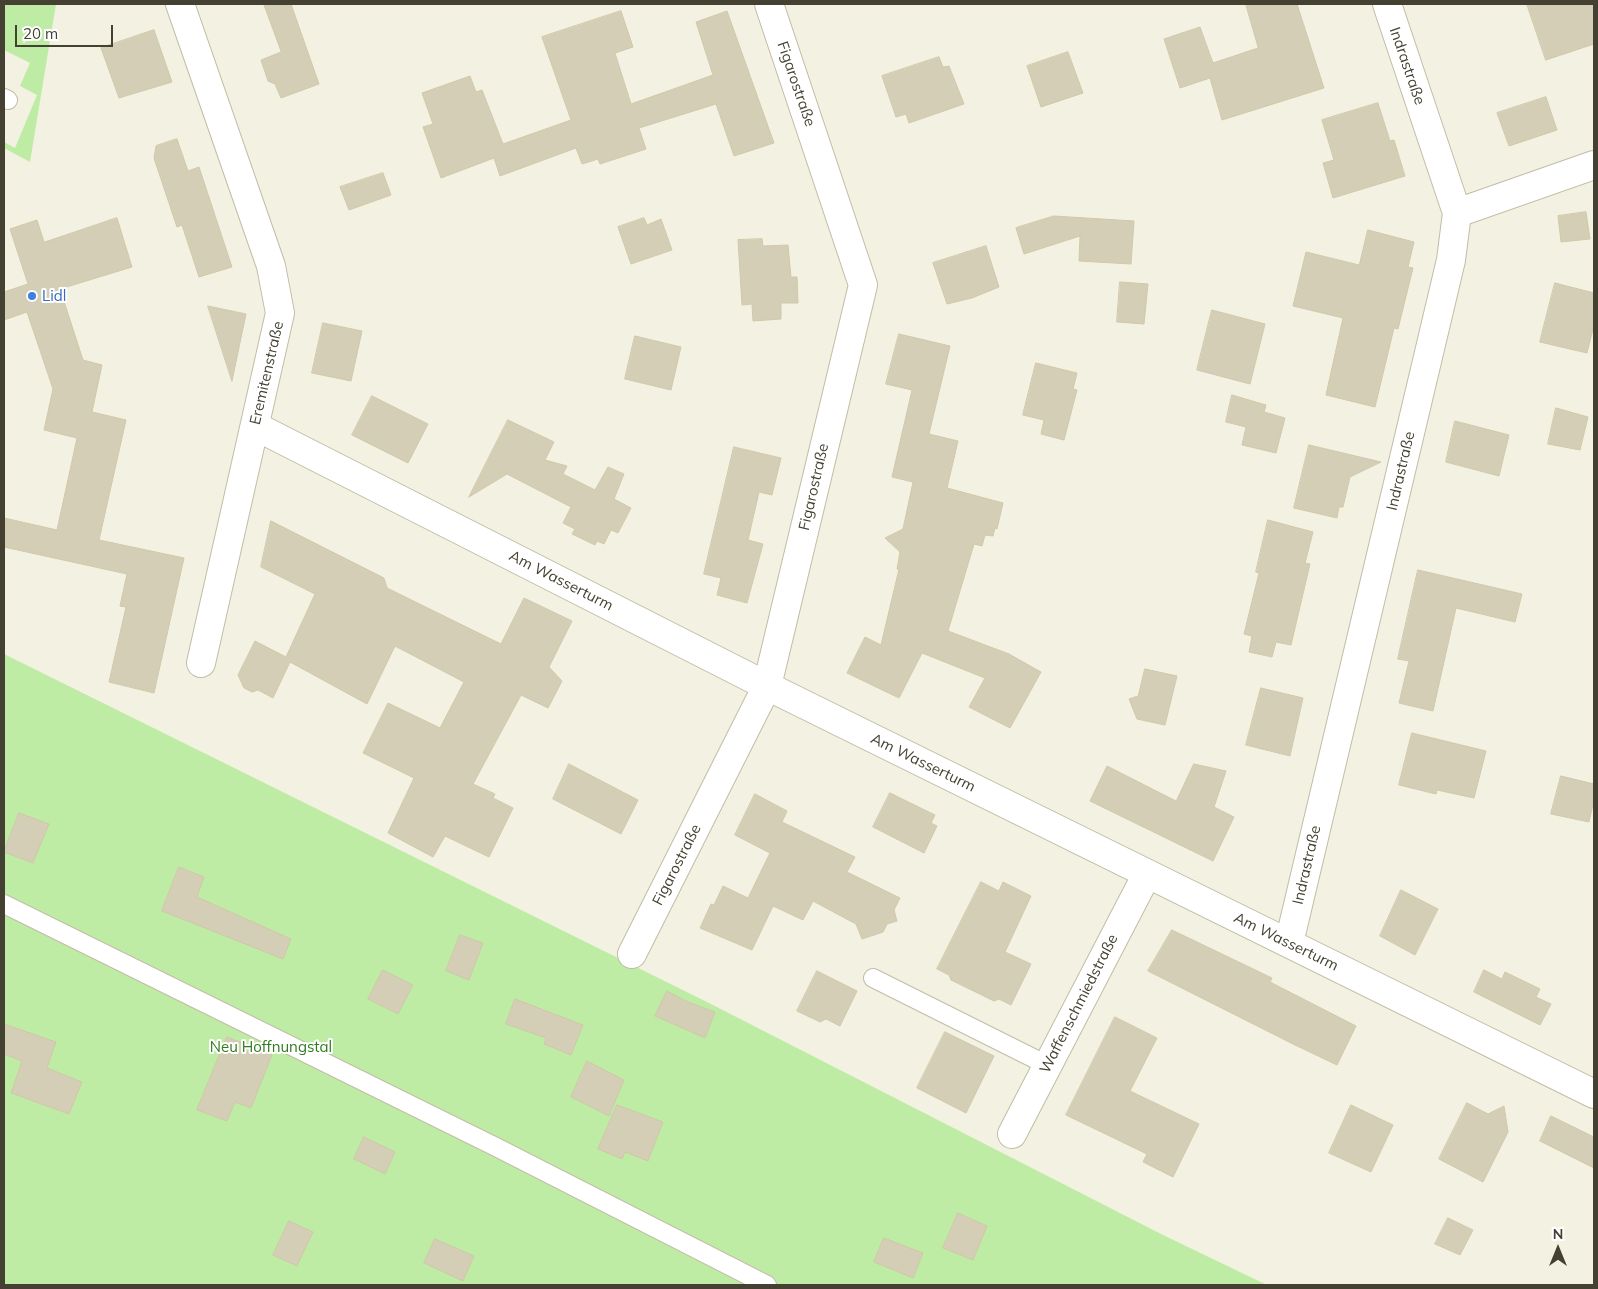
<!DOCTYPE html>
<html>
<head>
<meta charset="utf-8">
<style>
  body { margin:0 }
  #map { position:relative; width:1598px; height:1289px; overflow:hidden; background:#f3f1e1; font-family:Mulish,sans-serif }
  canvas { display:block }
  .frame { position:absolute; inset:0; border:5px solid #444032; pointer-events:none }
  .north { position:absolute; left:1533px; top:1224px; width:50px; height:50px; -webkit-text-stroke:4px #fff; paint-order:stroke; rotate:0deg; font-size:14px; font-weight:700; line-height:20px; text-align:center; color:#444032 }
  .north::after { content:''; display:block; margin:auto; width:18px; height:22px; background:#444032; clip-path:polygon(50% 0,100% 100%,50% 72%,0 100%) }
  .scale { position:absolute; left:15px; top:25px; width:98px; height:22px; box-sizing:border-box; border:2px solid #444032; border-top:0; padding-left:6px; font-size:15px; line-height:18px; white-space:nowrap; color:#444032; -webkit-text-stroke:4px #fff; paint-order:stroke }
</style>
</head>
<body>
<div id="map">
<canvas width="1598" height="1289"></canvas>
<div class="frame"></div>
<div class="north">N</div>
<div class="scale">20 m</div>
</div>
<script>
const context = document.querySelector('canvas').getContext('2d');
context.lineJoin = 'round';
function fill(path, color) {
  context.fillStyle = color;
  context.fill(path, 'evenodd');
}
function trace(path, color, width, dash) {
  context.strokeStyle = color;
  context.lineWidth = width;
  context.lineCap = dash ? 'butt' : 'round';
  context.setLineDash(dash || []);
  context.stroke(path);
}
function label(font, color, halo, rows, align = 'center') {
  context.font = font + ' Mulish,sans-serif';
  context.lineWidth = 4;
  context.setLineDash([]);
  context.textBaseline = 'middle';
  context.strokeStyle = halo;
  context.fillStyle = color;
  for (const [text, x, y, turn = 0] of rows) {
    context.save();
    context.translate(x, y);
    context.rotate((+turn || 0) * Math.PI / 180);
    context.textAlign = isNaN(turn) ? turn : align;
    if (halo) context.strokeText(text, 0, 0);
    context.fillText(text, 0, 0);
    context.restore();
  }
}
const green = new Path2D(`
  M 4,4 L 56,4 L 30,162 L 4,148 L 4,142 L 15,148 L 37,95 L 20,86 L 30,63 L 4,50 Z
  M 4,654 L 707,1002 L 1163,1235 L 1267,1285 L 4,1285 Z`);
const building = new Path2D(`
  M 264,4 L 291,4 L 319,84 L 281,98 L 275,84 L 268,81 L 261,60 L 281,52 Z
  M 1246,4 L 1297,4 L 1324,88 L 1222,120 L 1210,78 L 1180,88 L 1164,39 L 1200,27 L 1213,63 L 1258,48 Z
  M 1527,4 L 1594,4 L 1594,44 L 1546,60 Z
  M 621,11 L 633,47 L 615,53 L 631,104 L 713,75 L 696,22 L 727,11 L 774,143 L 734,156 L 716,104 L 639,128 L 646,149 L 600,164 L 598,159 L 582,164 L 576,148 L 500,176 L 494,158 L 441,178 L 423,127 L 433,124 L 422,93 L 470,76 L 476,92 L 482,90 L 503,144 L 571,120 L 542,37 Z
  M 154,30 L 172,82 L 119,98 L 101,48 Z
  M 1068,52 L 1083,93 L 1041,107 L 1027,66 Z
  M 939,57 L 943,67 L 949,66 L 964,104 L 909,123 L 906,114 L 896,117 L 882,76 Z
  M 1546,97 L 1557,130 L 1509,146 L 1497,113 Z
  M 1378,103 L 1390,141 L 1394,140 L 1405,176 L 1333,198 L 1323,163 L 1334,160 L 1322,120 Z
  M 177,139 L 188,171 L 199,167 L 232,267 L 199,277 L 182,225 L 177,227 L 154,158 L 156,146 Z
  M 383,173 L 391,195 L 349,210 L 340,187 Z
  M 1586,212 L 1590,239 L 1561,242 L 1558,216 Z
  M 1054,216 L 1134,221 L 1131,264 L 1079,261 L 1080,236 L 1024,254 L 1016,228 Z
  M 117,218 L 132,267 L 60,289 L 83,360 L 102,365 L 92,412 L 126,420 L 99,540 L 184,558 L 154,693 L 109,682 L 126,607 L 120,606 L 127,574 L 4,547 L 4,518 L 57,530 L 77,438 L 44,430 L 53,389 L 27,312 L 4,320 L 4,292 L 28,284 L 10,229 L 37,220 L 44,242 Z
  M 644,218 L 647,225 L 661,219 L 672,250 L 631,264 L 618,227 Z
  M 1368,230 L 1414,242 L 1408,267 L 1413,268 L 1398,329 L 1394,328 L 1375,407 L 1326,395 L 1343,318 L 1293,306 L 1306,252 L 1359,265 Z
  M 762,239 L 763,246 L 788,245 L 791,277 L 797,277 L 798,303 L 781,303 L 781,319 L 753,321 L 752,304 L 742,305 L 738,240 Z
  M 986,246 L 999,287 L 972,298 L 947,304 L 933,263 Z
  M 1120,282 L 1148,284 L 1144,324 L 1117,322 Z
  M 1555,283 L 1594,293 L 1594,325 L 1587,353 L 1540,342 Z
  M 208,306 L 246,314 L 232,381 Z
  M 1212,310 L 1265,324 L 1250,384 L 1197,370 Z
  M 323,323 L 362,331 L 351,381 L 312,373 Z
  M 899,334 L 950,346 L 929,434 L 958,441 L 947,488 L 1003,503 L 997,529 L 995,528 L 993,536 L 985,535 L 982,546 L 974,544 L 948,631 L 1009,654 L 1041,672 L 1010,728 L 969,707 L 985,678 L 922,653 L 899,698 L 847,673 L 865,637 L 881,645 L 899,569 L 897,569 L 900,552 L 885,538 L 903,529 L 913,482 L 892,477 L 912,390 L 886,384 Z
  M 635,336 L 681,347 L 671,390 L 625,379 Z
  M 1036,363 L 1077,373 L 1073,389 L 1077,390 L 1064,440 L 1041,434 L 1044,420 L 1023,415 Z
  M 1232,395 L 1266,405 L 1264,412 L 1285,418 L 1276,453 L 1242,445 L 1246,427 L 1226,422 Z
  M 372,396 L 428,424 L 408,463 L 352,435 Z
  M 1556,408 L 1588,417 L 1580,450 L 1548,444 Z
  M 508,420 L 554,442 L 545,460 L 567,466 L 563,474 L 595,490 L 608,467 L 624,474 L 614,499 L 631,508 L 618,533 L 611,530 L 604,544 L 597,541 L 595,545 L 572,534 L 575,529 L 563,523 L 571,507 L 507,474 L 469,497 Z
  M 1455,421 L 1509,435 L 1499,476 L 1446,462 Z
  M 1309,445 L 1381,462 L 1350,477 L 1343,507 L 1339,507 L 1337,518 L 1294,508 Z
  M 734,447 L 781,458 L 772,495 L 759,492 L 748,540 L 763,544 L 747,603 L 717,595 L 721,578 L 704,574 Z
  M 1268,520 L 1313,532 L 1305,563 L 1310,564 L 1291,645 L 1276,642 L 1272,657 L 1249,652 L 1252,636 L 1244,634 L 1259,573 L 1256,572 Z
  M 271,521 L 384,578 L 387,588 L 501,644 L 524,598 L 572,621 L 549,667 L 562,681 L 548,708 L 521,695 L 473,784 L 495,794 L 493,798 L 513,808 L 489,857 L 445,836 L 433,857 L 388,833 L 414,778 L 363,753 L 388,703 L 440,728 L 464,682 L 395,646 L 367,704 L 290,662 L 273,698 L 258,690 L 252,692 L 244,688 L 238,675 L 255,641 L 286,657 L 315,594 L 261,567 Z
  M 1418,570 L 1522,594 L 1515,622 L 1456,608 L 1433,711 L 1399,703 L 1409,661 L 1398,659 Z
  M 1145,669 L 1177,676 L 1165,725 L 1137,719 L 1129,699 L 1138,696 Z
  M 1261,688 L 1303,698 L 1290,756 L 1246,745 Z
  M 1412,733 L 1486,751 L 1474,798 L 1437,790 L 1436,794 L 1399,785 Z
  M 569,764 L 638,800 L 621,834 L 553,799 Z
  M 1194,764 L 1226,771 L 1214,807 L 1234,817 L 1213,861 L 1090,801 L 1107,766 L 1176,801 Z
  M 1561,776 L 1594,784 L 1594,800 L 1589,822 L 1551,814 Z
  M 890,793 L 935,815 L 931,823 L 937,826 L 924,853 L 873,827 Z
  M 755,794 L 787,811 L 782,822 L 855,857 L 847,872 L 900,898 L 894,910 L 897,921 L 887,924 L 883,932 L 862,939 L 856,924 L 813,901 L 803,920 L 773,906 L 752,950 L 700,928 L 711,904 L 714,905 L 723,886 L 748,898 L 770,853 L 735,835 Z
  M 19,813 L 49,824 L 33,863 L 4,852 Z
  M 179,867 L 204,877 L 197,897 L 291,939 L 283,959 L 162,911 Z
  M 981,882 L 999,891 L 1003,882 L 1031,896 L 1005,952 L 1031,964 L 1011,1005 L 999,999 L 994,1001 L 951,980 L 949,975 L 937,969 Z
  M 1401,890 L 1438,909 L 1415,955 L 1380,936 Z
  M 1172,930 L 1272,978 L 1270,982 L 1356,1026 L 1337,1065 L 1293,1044 L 1148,971 Z
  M 460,935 L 483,943 L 469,980 L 446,971 Z
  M 383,970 L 413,985 L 398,1014 L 368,999 Z
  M 1484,970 L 1502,979 L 1505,972 L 1540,989 L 1536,997 L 1551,1004 L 1540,1025 L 1474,992 Z
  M 817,971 L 857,991 L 840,1026 L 826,1019 L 820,1022 L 797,1011 Z
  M 667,991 L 688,1002 L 715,1012 L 705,1038 L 655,1016 Z
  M 515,999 L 583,1025 L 571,1055 L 544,1044 L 546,1038 L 506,1024 Z
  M 1115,1017 L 1157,1038 L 1130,1091 L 1199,1124 L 1173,1177 L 1143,1162 L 1147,1154 L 1066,1115 Z
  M 4,1024 L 56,1042 L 47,1068 L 82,1082 L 69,1114 L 11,1093 L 22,1061 L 4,1054 Z
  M 945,1032 L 994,1056 L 966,1113 L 917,1088 Z
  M 227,1037 L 272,1055 L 251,1108 L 235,1102 L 227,1121 L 197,1110 Z
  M 587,1061 L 624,1080 L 609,1116 L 571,1097 Z
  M 1467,1103 L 1488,1114 L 1504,1106 L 1508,1132 L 1483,1182 L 1439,1159 Z
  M 617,1105 L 663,1122 L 648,1161 L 625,1152 L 622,1159 L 598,1149 Z
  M 1351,1105 L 1393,1125 L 1371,1172 L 1329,1153 Z
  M 1551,1116 L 1594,1137 L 1594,1168 L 1540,1141 Z
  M 364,1137 L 395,1152 L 385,1174 L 354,1159 Z
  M 958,1213 L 987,1226 L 973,1260 L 943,1248 Z
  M 1448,1218 L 1473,1230 L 1460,1255 L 1435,1244 Z
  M 289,1221 L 313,1232 L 297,1266 L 273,1255 Z
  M 884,1238 L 923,1253 L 913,1278 L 874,1262 Z
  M 435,1239 L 474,1256 L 463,1281 L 424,1263 Z`);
const lane = new Path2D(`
  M 4,98 L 8,100
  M 4,904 L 498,1148 L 767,1285
  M 873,978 L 1047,1065`);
const street = new Path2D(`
  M 180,4 L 271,266 L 280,313 L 201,663
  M 1457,213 L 1594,165
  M 255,426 L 767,686 L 1594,1094
  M 1289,943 L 1451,260 L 1457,213 L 1387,4
  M 632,954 L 767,686 L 863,285 L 769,4
  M 1012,1134 L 1147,874`);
const markers = [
  [32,296,5,"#3f7fe0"]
];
const streetNames = [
  ["Indrastraße",1407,66,71],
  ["Figarostraße",796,84,71],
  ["Eremitenstraße",267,373,-77],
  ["Indrastraße",1401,471,-77],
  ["Figarostraße",814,487,-77],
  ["Am Wasserturm",561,581,27],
  ["Am Wasserturm",923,763,26],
  ["Figarostraße",677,865,-63],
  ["Indrastraße",1307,865,-77],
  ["Am Wasserturm",1286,942,26],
  ["Waffenschmiedstraße",1079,1004,-63]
];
const shopNames = [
  ["Lidl",42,296]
];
const parkNames = [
  ["Neu Hoffnungstal",271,1047]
];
fill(green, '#bfeca5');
fill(building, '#d4ceb6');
trace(building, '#d0c8a8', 1);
trace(lane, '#c1bda6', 20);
trace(street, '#c1bda6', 30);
trace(lane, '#fff', 18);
trace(street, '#fff', 28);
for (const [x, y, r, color] of markers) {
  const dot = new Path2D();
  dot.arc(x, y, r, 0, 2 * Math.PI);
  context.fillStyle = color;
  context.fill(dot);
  trace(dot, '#fff', 2);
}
label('15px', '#444032', '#fff', streetNames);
label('15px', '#366cbe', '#fff', shopNames, 'left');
label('15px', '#327a20', '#fff', parkNames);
</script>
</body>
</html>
